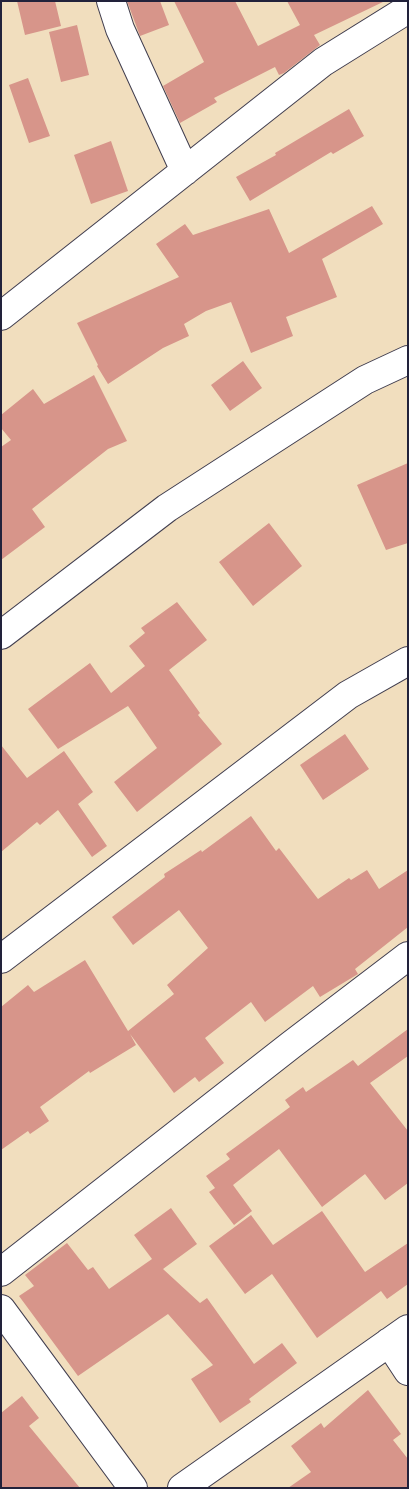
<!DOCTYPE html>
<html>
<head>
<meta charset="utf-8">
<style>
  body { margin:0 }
  #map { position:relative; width:409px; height:1489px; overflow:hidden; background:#f1debe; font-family:"Libre Caslon Text",serif }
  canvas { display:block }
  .frame { position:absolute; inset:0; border:2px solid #22223b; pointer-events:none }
</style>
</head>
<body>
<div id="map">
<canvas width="409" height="1489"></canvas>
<div class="frame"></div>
</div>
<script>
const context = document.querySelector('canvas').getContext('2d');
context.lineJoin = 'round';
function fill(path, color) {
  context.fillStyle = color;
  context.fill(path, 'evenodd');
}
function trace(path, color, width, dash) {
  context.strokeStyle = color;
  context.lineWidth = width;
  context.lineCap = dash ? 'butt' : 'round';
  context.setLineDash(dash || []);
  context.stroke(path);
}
const building = new Path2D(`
  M 17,1 L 55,1 L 61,26 L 25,35 Z
  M 127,1 L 160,1 L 169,25 L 140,36 Z
  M 174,1 L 235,1 L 258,46 L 300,25 L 287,1 L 385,1 L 314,35 L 320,45 L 284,73 L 279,75 L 275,67 L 214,98 L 217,102 L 180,123 L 163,86 L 204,62 Z
  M 77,25 L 89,75 L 61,82 L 49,32 Z
  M 28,78 L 50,136 L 29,143 L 9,85 Z
  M 349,109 L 364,136 L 333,154 L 331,152 L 250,201 L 236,177 L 276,155 L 275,153 Z
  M 111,141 L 128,191 L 91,204 L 74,155 Z
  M 372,206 L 383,224 L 322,259 L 337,297 L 286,317 L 293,336 L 251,353 L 231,302 L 206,311 L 184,324 L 189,336 L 163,348 L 108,384 L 97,366 L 98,365 L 77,323 L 179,277 L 156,244 L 185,224 L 193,235 L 269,209 L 289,253 Z
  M 243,361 L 262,388 L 230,411 L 211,385 Z
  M 94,375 L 127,441 L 108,449 L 32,509 L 45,527 L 1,560 L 1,447 L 11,440 L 1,428 L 1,415 L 33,389 L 44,404 Z
  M 408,463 L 408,543 L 386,550 L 357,485 Z
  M 269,523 L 302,566 L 253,606 L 219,562 Z
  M 177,602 L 207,640 L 169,670 L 200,713 L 198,715 L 222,744 L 137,812 L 114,782 L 157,748 L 128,706 L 58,749 L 28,709 L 90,663 L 111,693 L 145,666 L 129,646 L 145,633 L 141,628 Z
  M 345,734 L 369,769 L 323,800 L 300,765 Z
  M 1,745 L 27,778 L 64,751 L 93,792 L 78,804 L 107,846 L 92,857 L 58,810 L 40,825 L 37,822 L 1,852 Z
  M 251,816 L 276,851 L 279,848 L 318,899 L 349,878 L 351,880 L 367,870 L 379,889 L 408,870 L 408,927 L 355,969 L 358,974 L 320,997 L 313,986 L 265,1022 L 251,1002 L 205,1038 L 224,1063 L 199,1082 L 195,1077 L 174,1093 L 130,1034 L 136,1045 L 90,1073 L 89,1071 L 40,1107 L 49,1121 L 30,1134 L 28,1131 L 1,1150 L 1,1007 L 28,985 L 34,992 L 85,960 L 128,1031 L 174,994 L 167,985 L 208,948 L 179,910 L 133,945 L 112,917 L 165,877 L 164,874 L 201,850 L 202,852 Z
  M 408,1029 L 408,1056 L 370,1083 L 408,1131 L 408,1183 L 385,1200 L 365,1174 L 322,1207 L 279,1149 L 233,1185 L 252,1211 L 234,1225 L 209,1192 L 215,1188 L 206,1176 L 230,1159 L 226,1154 L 290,1107 L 285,1100 L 303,1087 L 306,1092 L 353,1060 L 358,1066 Z
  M 171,1208 L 197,1244 L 163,1269 L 200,1303 L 207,1298 L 254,1364 L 282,1343 L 297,1363 L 249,1399 L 251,1402 L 220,1423 L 191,1379 L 213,1365 L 168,1314 L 78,1376 L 19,1296 L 34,1286 L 25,1275 L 67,1243 L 88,1270 L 93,1267 L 109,1289 L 152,1259 L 134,1235 Z
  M 322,1211 L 365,1272 L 408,1243 L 408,1284 L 387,1299 L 381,1291 L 317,1338 L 272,1274 L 245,1294 L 209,1246 L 251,1215 L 273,1245 Z
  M 368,1390 L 401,1434 L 393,1440 L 408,1459 L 408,1488 L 288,1488 L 311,1472 L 291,1446 L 321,1423 L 324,1428 Z
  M 22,1396 L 39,1418 L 29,1426 L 80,1488 L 1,1488 L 1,1413 Z`);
const minor = new Path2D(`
  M 111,1 L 120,29 L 185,171
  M 1,316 L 323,62 L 408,9
  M 1,635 L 167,508 L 365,380 L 408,360
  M 1,959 L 348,695 L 408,661
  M 1,1272 L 291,1045 L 408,956
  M 1,1309 L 133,1488
  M 389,1342 L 408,1371
  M 182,1488 L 408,1329`);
fill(building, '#d7958a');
trace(minor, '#413e4f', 30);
trace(minor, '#fff', 28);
</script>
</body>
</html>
